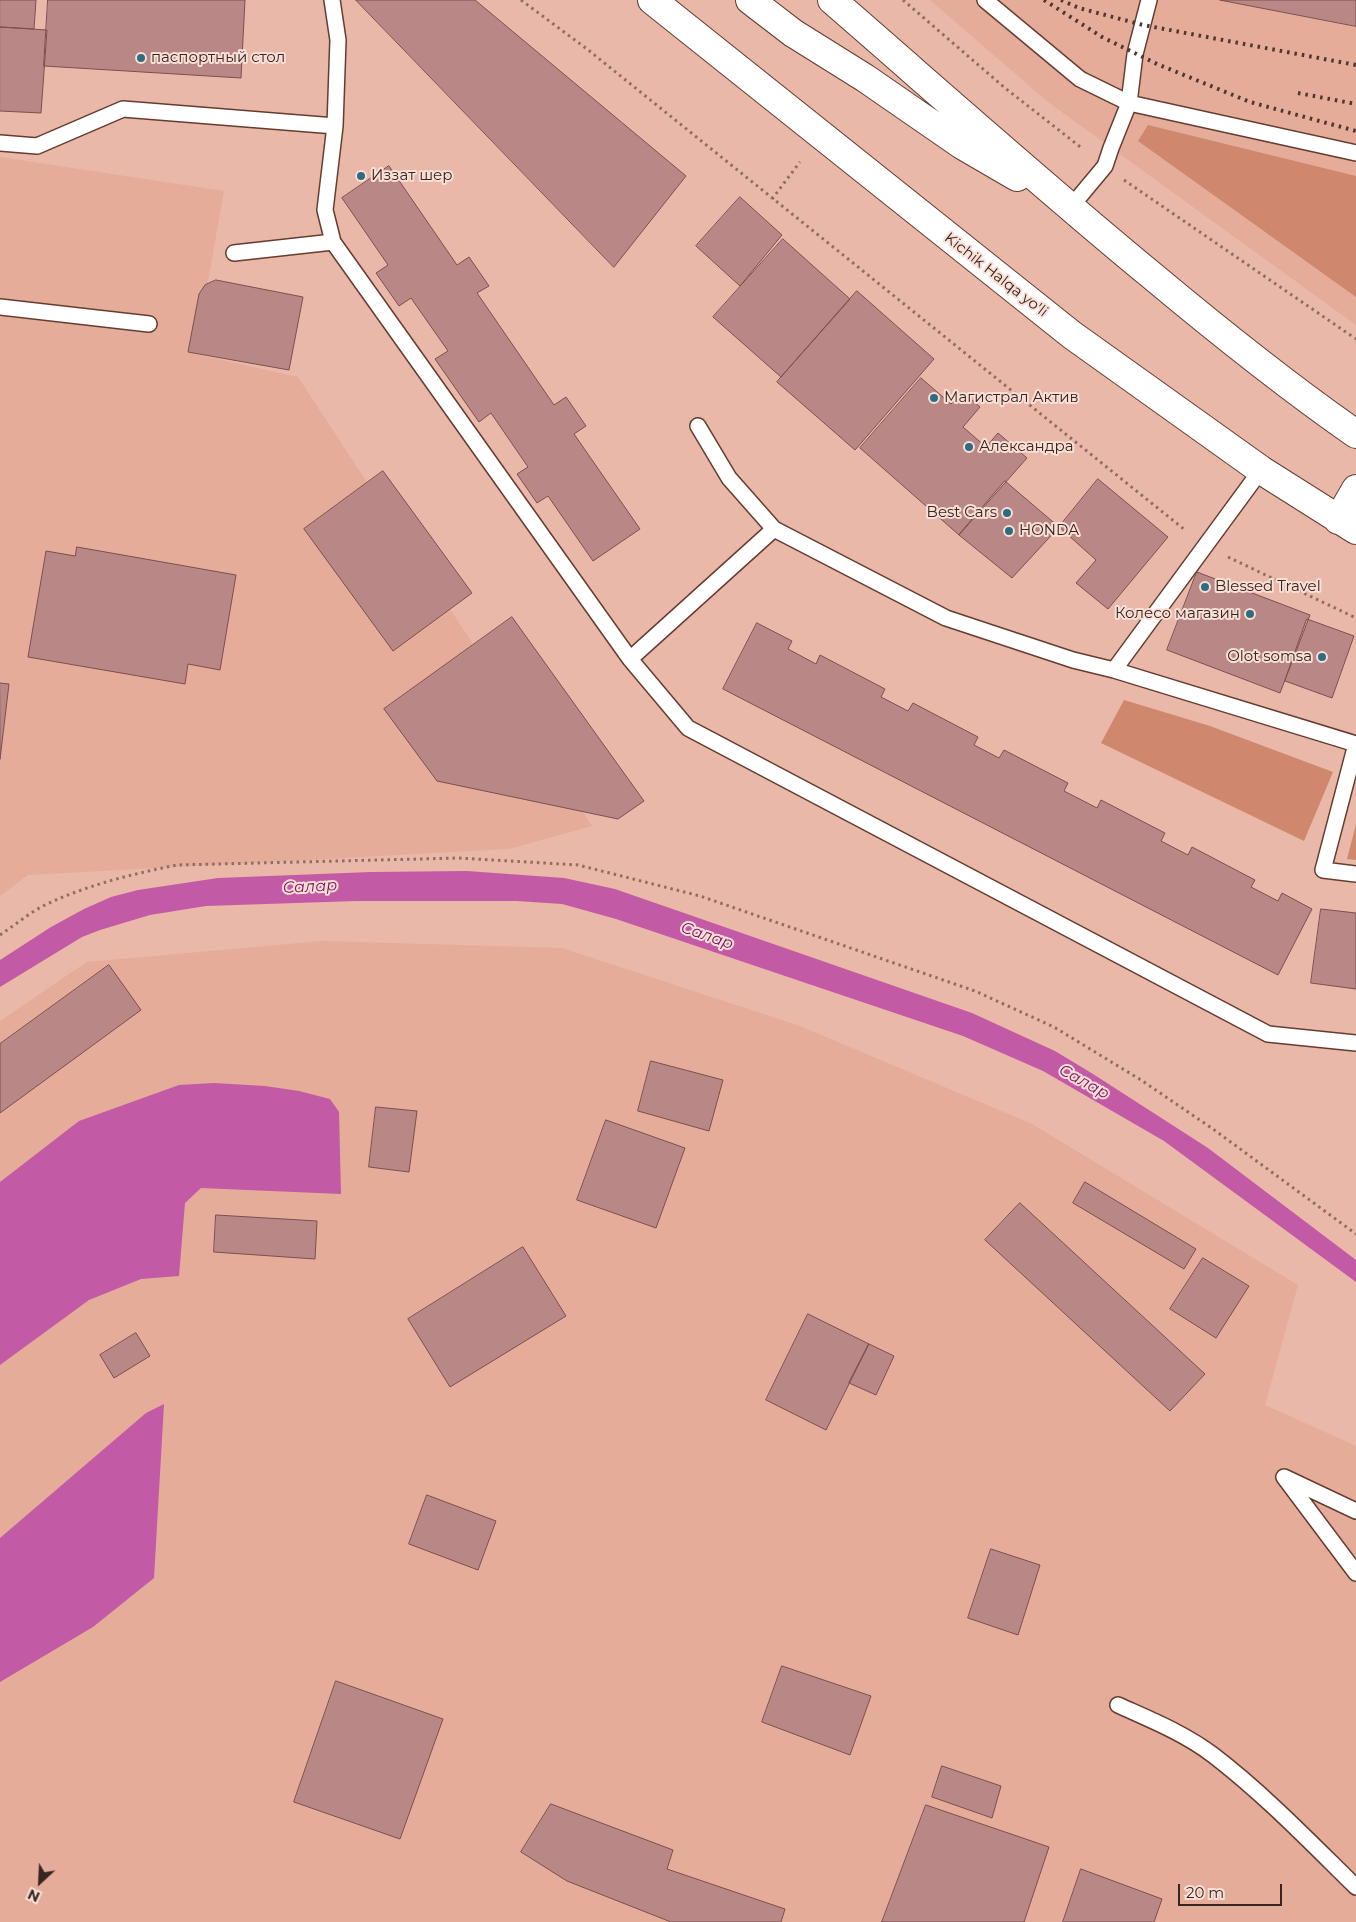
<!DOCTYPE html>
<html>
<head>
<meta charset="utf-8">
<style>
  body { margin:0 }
  #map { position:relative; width:1356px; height:1922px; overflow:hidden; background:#e9b8a8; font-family:Montserrat,sans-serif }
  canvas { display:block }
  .north { position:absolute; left:15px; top:1857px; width:50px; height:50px; -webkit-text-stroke:4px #f9dfd6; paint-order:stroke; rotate:205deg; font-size:14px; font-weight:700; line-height:20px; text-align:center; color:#38251f }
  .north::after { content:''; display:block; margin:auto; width:18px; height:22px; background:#38251f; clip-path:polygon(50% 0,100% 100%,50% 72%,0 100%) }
  .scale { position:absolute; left:1178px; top:1884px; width:104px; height:22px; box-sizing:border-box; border:2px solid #38251f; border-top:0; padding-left:6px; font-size:15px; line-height:18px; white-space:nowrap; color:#38251f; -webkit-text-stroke:4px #f9dfd6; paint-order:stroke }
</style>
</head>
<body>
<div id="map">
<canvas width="1356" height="1922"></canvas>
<div class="north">N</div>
<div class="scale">20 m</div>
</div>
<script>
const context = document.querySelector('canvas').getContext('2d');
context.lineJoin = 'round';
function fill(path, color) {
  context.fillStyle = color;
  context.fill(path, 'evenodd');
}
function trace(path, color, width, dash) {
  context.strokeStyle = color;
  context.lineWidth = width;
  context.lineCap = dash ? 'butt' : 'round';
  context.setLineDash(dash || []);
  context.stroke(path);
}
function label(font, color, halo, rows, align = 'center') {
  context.font = font + ' Montserrat,sans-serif';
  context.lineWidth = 4;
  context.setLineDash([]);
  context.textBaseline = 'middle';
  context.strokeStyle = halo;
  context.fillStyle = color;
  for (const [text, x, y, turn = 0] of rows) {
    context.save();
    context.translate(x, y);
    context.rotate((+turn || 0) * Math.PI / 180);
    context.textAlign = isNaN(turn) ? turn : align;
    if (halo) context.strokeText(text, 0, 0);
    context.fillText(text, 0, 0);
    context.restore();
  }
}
const built = new Path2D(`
  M 930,0 L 1356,0 L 1356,325 L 1048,102 Z
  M 0,157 L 224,191 L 195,354 L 298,377 L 592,826 L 509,849 L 28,875 L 0,896 Z
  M 322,941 L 562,948 L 800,1026 L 1032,1124 L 1298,1285 L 1265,1405 L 1356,1446 L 1356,1922 L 0,1922 L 0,1021 L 87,962 Z`);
const green = new Path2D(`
  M 1148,125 L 1356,176 L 1356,297 L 1138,141 Z
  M 1124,700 L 1210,726 L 1333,772 L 1304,841 L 1101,743 Z
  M 1356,824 L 1356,860 L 1347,859 Z`);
const water = new Path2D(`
  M 467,871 L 564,878 L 615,889 L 972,1013 L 1055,1051 L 1093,1074 L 1208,1148 L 1356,1260 L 1356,1282 L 1164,1141 L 1043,1071 L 963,1036 L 616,919 L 562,904 L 516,901 L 356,901 L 206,906 L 150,915 L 100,930 L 82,937 L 0,987 L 0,960 L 51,927 L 84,909 L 111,897 L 138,890 L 218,878 L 371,872 Z
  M 214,1083 L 265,1086 L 299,1091 L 330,1099 L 339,1112 L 341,1194 L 201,1188 L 185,1203 L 179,1276 L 141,1279 L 89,1300 L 0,1365 L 0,1182 L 79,1121 L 179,1085 Z
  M 164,1404 L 154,1578 L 93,1627 L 0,1682 L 0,1538 L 146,1413 Z`);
const building = new Path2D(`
  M 0,0 L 36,0 L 34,29 L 0,27 Z
  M 48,0 L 245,0 L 241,78 L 44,66 Z
  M 356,0 L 475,0 L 686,176 L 614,267 Z
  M 1220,0 L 1356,0 L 1356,26 Z
  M 0,27 L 47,30 L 41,113 L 0,111 Z
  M 389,166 L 457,265 L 469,257 L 489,286 L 477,293 L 554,405 L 566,397 L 586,426 L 574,434 L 640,529 L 593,561 L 548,496 L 537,503 L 517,474 L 528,467 L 491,413 L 479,422 L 435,359 L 448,351 L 411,298 L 399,306 L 376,273 L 388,265 L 342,198 Z
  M 740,197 L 782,235 L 740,286 L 696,246 Z
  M 783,239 L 850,299 L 781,377 L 713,317 Z
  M 216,280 L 303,297 L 289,370 L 188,352 L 199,294 L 205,285 Z
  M 857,291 L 934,359 L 855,450 L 777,382 Z
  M 921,378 L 951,404 L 963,392 L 980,407 L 963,427 L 986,447 L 998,433 L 1027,458 L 959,535 L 860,448 Z
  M 383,471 L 472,593 L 393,651 L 304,529 Z
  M 1098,479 L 1168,537 L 1108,609 L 1076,583 L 1096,560 L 1059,527 Z
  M 1005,481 L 1059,527 L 1012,578 L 959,535 Z
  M 77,547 L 236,575 L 220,670 L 188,664 L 185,684 L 28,657 L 46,551 L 75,556 Z
  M 1197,572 L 1310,615 L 1280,693 L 1167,650 Z
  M 512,617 L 644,801 L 618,819 L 437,781 L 384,709 Z
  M 1307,619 L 1354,636 L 1332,698 L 1285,681 Z
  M 757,623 L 792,641 L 788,649 L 816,664 L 820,655 L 885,689 L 881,697 L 908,711 L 913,703 L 978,737 L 974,745 L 999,758 L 1004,750 L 1068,783 L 1064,791 L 1097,808 L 1101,800 L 1165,833 L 1161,841 L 1188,855 L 1192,847 L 1255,880 L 1251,887 L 1278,901 L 1282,893 L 1312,909 L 1278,975 L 723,689 Z
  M 0,683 L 9,684 L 0,759 Z
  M 1321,909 L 1356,913 L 1356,989 L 1311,983 Z
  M 109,965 L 141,1010 L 0,1113 L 0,1044 Z
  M 651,1061 L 723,1080 L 709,1131 L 638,1111 Z
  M 376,1107 L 417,1111 L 409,1172 L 369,1167 Z
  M 606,1120 L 685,1148 L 656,1228 L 577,1200 Z
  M 1085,1182 L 1196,1249 L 1184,1269 L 1073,1203 Z
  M 1020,1203 L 1205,1374 L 1170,1411 L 985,1240 Z
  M 216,1215 L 317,1221 L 315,1259 L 214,1252 Z
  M 523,1247 L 566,1316 L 450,1387 L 408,1319 Z
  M 1203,1258 L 1249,1286 L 1216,1338 L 1170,1309 Z
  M 808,1314 L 869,1344 L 826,1430 L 766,1400 Z
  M 136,1333 L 150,1356 L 114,1378 L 100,1355 Z
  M 869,1344 L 894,1356 L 876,1395 L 849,1383 Z
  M 427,1495 L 496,1521 L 478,1570 L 409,1544 Z
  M 991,1549 L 1040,1565 L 1018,1635 L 968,1618 Z
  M 782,1666 L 871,1696 L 850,1755 L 762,1722 Z
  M 336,1681 L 443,1719 L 400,1839 L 294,1802 Z
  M 942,1766 L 1001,1786 L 992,1818 L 932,1797 Z
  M 551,1804 L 673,1850 L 667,1869 L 785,1909 L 781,1922 L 671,1922 L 567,1881 L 521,1852 Z
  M 926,1805 L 1049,1847 L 1024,1922 L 882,1922 Z
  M 1081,1869 L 1162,1899 L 1154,1922 L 1063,1922 Z`);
const path = new Path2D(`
  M 521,0 L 587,49 L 1185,530
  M 903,0 L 1005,88 L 1083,149
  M 1124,180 L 1356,339
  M 772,199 L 800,162
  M 1228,557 L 1356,618
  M 0,935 C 15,925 29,913 45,905 C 87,885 132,874 177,865 L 459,858 L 578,865 L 700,896 L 975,991 L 1054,1027 L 1141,1080 L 1213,1129 L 1356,1234`);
const service = new Path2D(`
  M 332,0 L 338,40 L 335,126 L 325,210 L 333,242 L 630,659 L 774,529
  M 985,0 L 1080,79 L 1129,103 L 1356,153
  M 0,143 L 37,146 L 123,109 L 335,126
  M 1070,208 L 1105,166 L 1111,148 L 1129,103 L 1135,54 L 1149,0
  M 234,253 L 333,242
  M 0,307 L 149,324
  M 698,426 L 729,478 L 774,529 L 946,618 L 1073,660 L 1114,670 L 1356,744
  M 630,659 L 688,728 L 1268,1034 L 1356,1043
  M 1114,670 L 1261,470
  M 1356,744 L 1323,870 L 1356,874
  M 1356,1511 L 1284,1477 L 1356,1573
  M 1118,1705 C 1151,1720 1184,1733 1213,1755 C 1264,1794 1310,1842 1356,1887`);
const trunk = new Path2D(`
  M 652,0 L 1072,335 L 1261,470 L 1356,530
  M 750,0 L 793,33 L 865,78 L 962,145 L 1017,177
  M 832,0 C 938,92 1042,185 1150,274 C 1217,330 1284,384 1356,434
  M 1338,520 L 1356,489`);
const rail = new Path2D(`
  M 1044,0 L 1102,37 L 1157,64 L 1250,102 L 1356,131
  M 1061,0 L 1079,8 L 1143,25 L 1356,65
  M 1298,93 L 1356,104`);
const markers = [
  [141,58,5,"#2c6e80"],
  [361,176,5,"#2c6e80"],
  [934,398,5,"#2c6e80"],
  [969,447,5,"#2c6e80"],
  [1007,513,5,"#2c6e80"],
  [1009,531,5,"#2c6e80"],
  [1205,587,5,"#2c6e80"],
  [1250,614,5,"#2c6e80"],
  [1322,657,5,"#2c6e80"]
];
const poiNames = [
  ["паспортный стол",151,58],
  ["Иззат шер",371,176],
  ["Магистрал Актив",944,398],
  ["Александра",979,447],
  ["Best Cars",997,513,"right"],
  ["HONDA",1019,531],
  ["Blessed Travel",1215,587],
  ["Колесо магазин",1240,614,"right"],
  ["Olot somsa",1312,657,"right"]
];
const streetNames = [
  ["Kichik Halqa yo'li",996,275,38]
];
const waterNames = [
  ["Салар",310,887,-3],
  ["Салар",707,936,19],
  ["Салар",1084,1082,29]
];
fill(built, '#e4ac99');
fill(green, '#cf876e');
fill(water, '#c35aa5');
fill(building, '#ba8787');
trace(building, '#7c4f4f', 1);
trace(service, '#653c2f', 18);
trace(trunk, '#653c2f', 30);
trace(path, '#8f6d62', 3, [2.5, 4]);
trace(service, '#fff', 15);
trace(trunk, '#fff', 28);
trace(rail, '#4e3730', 4, [2.5, 5]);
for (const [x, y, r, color] of markers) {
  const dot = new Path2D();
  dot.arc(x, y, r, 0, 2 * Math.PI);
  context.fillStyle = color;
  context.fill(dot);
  trace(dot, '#f9dfd6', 2);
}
label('15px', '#38251f', '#f9dfd6', poiNames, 'left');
label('15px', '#38251f', '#f9dfd6', streetNames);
label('italic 16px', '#791862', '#f9dfd6', waterNames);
</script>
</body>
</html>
